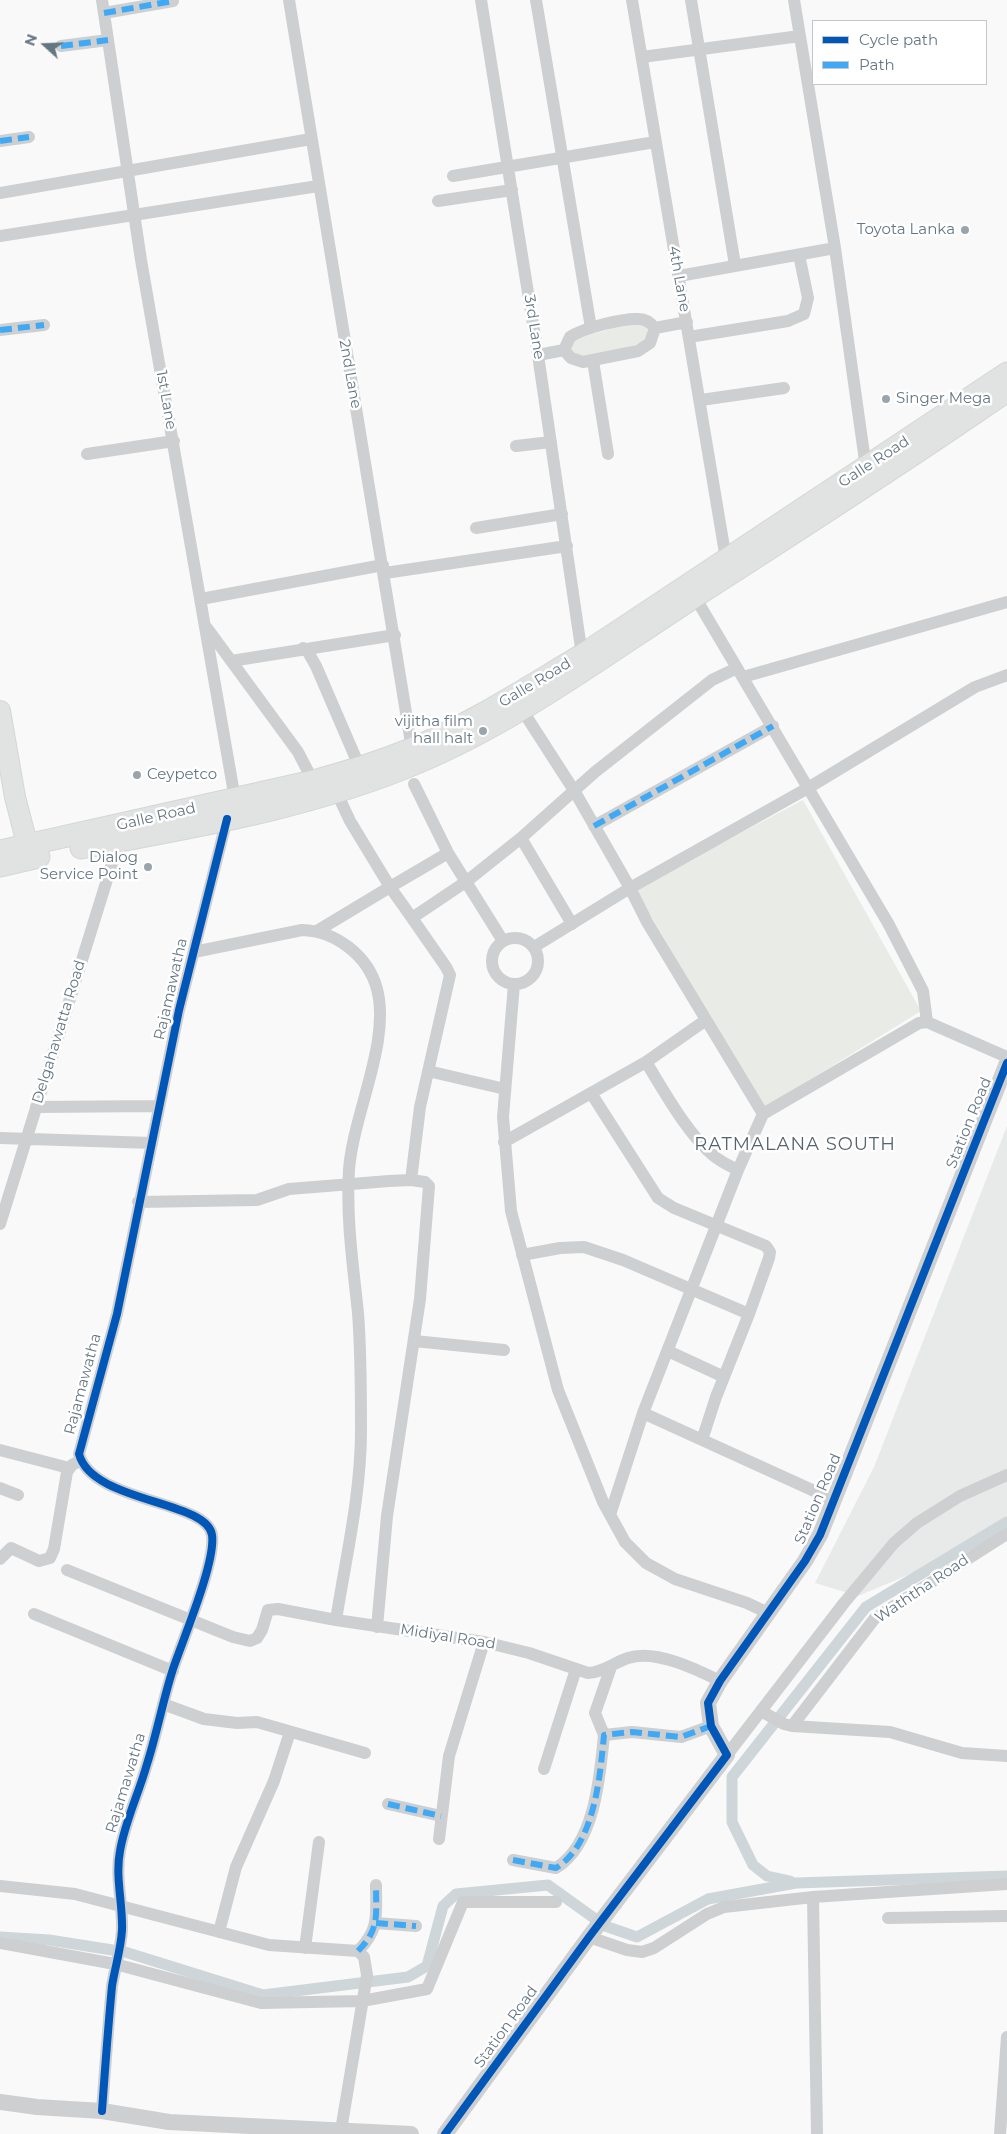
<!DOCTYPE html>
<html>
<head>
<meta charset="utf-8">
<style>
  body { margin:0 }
  #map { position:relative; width:1007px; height:2134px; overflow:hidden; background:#f9f9f9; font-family:Montserrat,sans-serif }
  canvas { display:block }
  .legend { position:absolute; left:812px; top:20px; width:175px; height:65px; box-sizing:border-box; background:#fff; border:1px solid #c1c8cd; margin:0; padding:6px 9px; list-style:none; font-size:15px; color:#657683 }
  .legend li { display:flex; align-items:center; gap:10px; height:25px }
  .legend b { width:25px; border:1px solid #c1c8cd }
  .north { position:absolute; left:20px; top:20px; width:50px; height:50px; -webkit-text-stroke:4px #fff; paint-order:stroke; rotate:290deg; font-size:14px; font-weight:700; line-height:20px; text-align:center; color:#657683 }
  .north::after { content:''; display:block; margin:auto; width:18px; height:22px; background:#657683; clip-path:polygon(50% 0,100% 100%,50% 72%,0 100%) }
</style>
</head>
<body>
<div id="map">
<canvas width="1007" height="2134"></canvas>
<ul class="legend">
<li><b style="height:6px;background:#0057b8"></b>Cycle path</li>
<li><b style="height:6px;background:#3fa9f5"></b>Path</li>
</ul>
<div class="north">N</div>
</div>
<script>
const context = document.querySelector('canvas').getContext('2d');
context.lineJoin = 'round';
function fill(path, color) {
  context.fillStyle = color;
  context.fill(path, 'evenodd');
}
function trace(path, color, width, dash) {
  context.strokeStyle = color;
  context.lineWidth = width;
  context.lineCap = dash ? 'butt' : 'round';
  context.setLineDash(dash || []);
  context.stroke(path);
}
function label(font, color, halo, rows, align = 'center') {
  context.font = font + ' Montserrat,sans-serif';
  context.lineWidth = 5;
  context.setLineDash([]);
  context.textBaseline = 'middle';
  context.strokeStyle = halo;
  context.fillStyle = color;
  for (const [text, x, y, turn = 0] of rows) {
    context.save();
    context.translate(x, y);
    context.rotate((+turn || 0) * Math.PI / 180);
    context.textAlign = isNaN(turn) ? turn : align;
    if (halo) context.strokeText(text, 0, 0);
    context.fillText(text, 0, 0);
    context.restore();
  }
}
const built = new Path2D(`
  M 1007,1126 L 1007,1519 L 932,1565 L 858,1596 L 815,1583 L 874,1467 Z`);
const green = new Path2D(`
  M 632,323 L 648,326 L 647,342 L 584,359 L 572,355 L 570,345 L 574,339 Z
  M 803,800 L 921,1011 L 764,1108 L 635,889 Z`);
const canal = new Path2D(`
  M 790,1881 L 767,1876 L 753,1865 L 732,1822 L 732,1777 L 866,1607 L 1007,1522
  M 0,1937 L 49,1940 L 125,1952 L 263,1995 L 408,1977 L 427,1966 L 443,1906 L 456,1894 L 548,1885 L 605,1926 L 637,1937 L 708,1899 L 796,1883 L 1007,1876`);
const minor = new Path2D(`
  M 102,0 L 141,260 L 235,799
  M 289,0 L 412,749
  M 481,0 L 538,355 L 582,655
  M 536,0 L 591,328
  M 632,0 L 726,559
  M 691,0 L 735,265
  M 794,0 L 835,248 L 866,468
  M 104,13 L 173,1
  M 61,46 L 108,40
  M 642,57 L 800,36
  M 0,141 L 29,137
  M 453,176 L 655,142
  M 0,193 L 311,139
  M 438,201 L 512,190
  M 0,236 L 318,186
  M 679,276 L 835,248
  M 655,328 L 687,322
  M 0,330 L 44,325
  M 689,337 L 788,321 L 804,314 L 808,298 L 799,255
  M 564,350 L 571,358 L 583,362 L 638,351 L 650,343 L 655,328
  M 564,350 L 570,337 C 583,328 623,318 639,319 C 646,319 651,323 655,328
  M 538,355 L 564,350
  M 593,361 L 608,454
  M 701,400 L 784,388
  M 516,446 L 551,442
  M 87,454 L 174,441
  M 476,528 L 562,514
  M 385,573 L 567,546
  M 695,597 L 888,923 L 923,991 L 927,1022
  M 201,599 L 383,565
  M 207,628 L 298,752 L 313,781
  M 303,648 L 308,652 L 316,666 L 360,768
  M 231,661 L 395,635
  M 743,677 L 1007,602
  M 519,705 L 575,792 L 630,888 L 647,922 L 763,1114
  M 414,784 L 448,853 L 503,941
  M 336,791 L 350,821 L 390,887 L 448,853
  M 594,826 L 773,726
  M 521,838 L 572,924
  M 317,931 L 390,887 L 412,918 L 467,881 L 521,838 L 595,772 L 712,680 L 737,668
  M492 961a23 23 0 1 1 46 0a23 23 0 1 1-46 0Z
  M 534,947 L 630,888 L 808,788 L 975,687 L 1007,675
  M 194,952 L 302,930 C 335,931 368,955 377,989 C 391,1042 353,1114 349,1170 C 346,1218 353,1265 358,1313 C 361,1351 361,1391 361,1430 C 361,1494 346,1557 336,1620
  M 514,984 L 503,1117 L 511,1211 L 558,1390 L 603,1502 L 625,1542 L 646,1563 L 675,1579 L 747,1603 L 768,1613
  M 646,1062 C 664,1091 688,1135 714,1156 C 721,1162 730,1166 738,1170
  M 428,1071 L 505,1089
  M 591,1093 L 658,1198 L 674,1208 L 766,1246 L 770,1252 L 769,1258 L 749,1314
  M 36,1107 L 159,1106
  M 0,1138 L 152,1143
  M 504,1142 L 646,1062 L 706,1020
  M 411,1180 L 420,1107 L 450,975 L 446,967 L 412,918
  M 138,1202 L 257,1200 L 289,1189 L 389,1181 L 411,1180 L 425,1182 L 429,1186 L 420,1299 L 387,1516 L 377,1627
  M 0,1224 L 119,841
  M 522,1255 L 560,1248 L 584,1247 L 623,1260 L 749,1314 L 716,1397 L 702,1440
  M 414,1341 L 504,1350
  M 668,1351 L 724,1377
  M 643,1413 L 834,1500
  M 0,1450 L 69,1468
  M 0,1488 L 18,1495
  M 610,1515 L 643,1413 L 738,1170 L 763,1114 L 919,1023 L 927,1022 L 1007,1057
  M 0,1559 L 11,1548 L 39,1561 L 50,1558 L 54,1549 L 67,1472 L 72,1465 L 81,1460
  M 67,1570 L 233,1637 L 250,1641 L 257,1638 L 262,1630 L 268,1610 L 278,1609 L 336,1620 L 484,1642 L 529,1653 L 588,1673 C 604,1672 613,1663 628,1658 C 655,1649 696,1669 720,1681
  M 34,1614 L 173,1671
  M 163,1704 L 204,1719 L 237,1723 L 257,1722 L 365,1753
  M 761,1711 L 784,1724 L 792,1726 L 890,1732 L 962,1753 L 1007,1756
  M 792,1726 L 875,1618 L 1007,1534
  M 604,1735 L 595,1713 L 611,1667
  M 727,1755 L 844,1603 L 894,1543 L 917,1523 L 960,1496 L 1007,1475
  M 544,1769 L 576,1669
  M 388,1804 L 441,1816
  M 439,1839 L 449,1756 L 484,1642
  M 513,1860 L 556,1868 C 595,1844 600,1776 604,1735 L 632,1732 L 681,1737 L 711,1726
  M 0,1886 L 75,1894 L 269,1945 L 358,1951 L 364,1957 L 367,1975 L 341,2130
  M 813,1897 L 817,2134
  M 888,1918 L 1007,1916
  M 376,1923 L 416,1926
  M 219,1932 L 236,1867 L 274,1781 L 290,1732
  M 589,1937 L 627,1950 L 642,1952 L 654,1948 L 707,1914 L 724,1907 L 813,1897 L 1007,1884
  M 0,1943 L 115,1964 L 261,2003 L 362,2001 L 427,1989 L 463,1902 L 556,1902
  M 305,1948 L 319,1842
  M 358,1951 C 380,1929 376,1915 376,1885
  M 102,2111 C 105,2069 108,2028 112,1986 C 115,1967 121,1949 122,1930 C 123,1904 115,1877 120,1851 C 125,1821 139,1793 147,1764 C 157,1733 163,1700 173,1669 C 183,1639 216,1562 212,1535 C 207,1500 92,1503 79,1454 L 117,1314 L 179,1010 L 227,819
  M 1000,2134 L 1007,2037`);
const tertiary = new Path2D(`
  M 0,2102 L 37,2107 L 102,2111 L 169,2122 L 411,2134
  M 445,2134 L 589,1937 L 727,1755 L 711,1726 L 708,1703 L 720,1681 L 805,1561 L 820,1535 L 1007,1063`);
const primary = new Path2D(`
  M 0,711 L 15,797 L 31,859`);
const trunk = new Path2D(`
  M 81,848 C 194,827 311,808 417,763 C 517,721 605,655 696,596 C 800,529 905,462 1007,391
  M 0,851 L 313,781 C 347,772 379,762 411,749 C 471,724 526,688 582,655 L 1007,373
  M 0,866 L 39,857`);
const quiet = new Path2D(`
  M 104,13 L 173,1
  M 61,46 L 108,40
  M 0,141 L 29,137
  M 0,330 L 44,325
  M 594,826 L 773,726
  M 388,1804 L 441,1816
  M 513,1860 L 556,1868 C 595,1844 600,1776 604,1735 L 632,1732 L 681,1737 L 711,1726
  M 376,1923 L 416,1926
  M 358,1951 C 380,1929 376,1915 376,1885`);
const cycleway = new Path2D(`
  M 102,2111 C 105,2069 108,2028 112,1986 C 115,1967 121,1949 122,1930 C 123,1904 115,1877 120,1851 C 125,1821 139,1793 147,1764 C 157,1733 163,1700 173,1669 C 183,1639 216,1562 212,1535 C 207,1500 92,1503 79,1454 L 117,1314 L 179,1010 L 227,819
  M 445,2134 L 589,1937 L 727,1755 L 711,1726 L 708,1703 L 720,1681 L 805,1561 L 820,1535 L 1007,1063`);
const markers = [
  [965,230,5,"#99a4ac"],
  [886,399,5,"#99a4ac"],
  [483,731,5,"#99a4ac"],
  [137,775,5,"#99a4ac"],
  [148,867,5,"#99a4ac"]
];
const poiNames = [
  ["Toyota Lanka",955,230],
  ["Singer Mega",896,399,"left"],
  ["vijitha film",473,722],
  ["hall halt",473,739],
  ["Ceypetco",147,775,"left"],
  ["Dialog",138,858],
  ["Service Point",138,875]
];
const streetNames = [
  ["4th Lane",679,279,80],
  ["3rd Lane",534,327,81],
  ["2nd Lane",350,374,80],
  ["1st Lane",166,400,80],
  ["Galle Road",874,462,-33],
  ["Galle Road",535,683,-31],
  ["Galle Road",156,817,-13],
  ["Rajamawatha",171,989,-77],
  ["Delgahawatta Road",59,1032,-73],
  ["Station Road",969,1123,-68],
  ["Rajamawatha",83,1384,-75],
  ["Station Road",818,1499,-67],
  ["Waththa Road",922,1589,-34],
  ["Midiyal Road",448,1637,9],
  ["Rajamawatha",126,1783,-73],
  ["Station Road",506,2027,-54]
];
const quarterNames = [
  ["RATMALANA SOUTH",795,1145]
];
fill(built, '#e8e9e9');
fill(green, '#e8ebe6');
trace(canal, '#ced6d9', 11);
trace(primary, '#d5d6d7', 22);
trace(trunk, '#d5d6d6', 23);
trace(minor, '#cecfd0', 12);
trace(tertiary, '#cecfd0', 16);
trace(primary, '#e1e2e2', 20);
trace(trunk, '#e1e2e2', 21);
trace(quiet, '#3fa9f5', 6, [12, 6]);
trace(cycleway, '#0057b8', 8);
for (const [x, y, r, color] of markers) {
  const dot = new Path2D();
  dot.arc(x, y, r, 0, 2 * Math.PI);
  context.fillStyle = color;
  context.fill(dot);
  trace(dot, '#fff', 2);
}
label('15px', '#657683', '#fff', poiNames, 'right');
label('15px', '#657683', '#fff', streetNames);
context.letterSpacing = '1px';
label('18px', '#57646e', '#fff', quarterNames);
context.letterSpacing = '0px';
</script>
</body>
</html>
